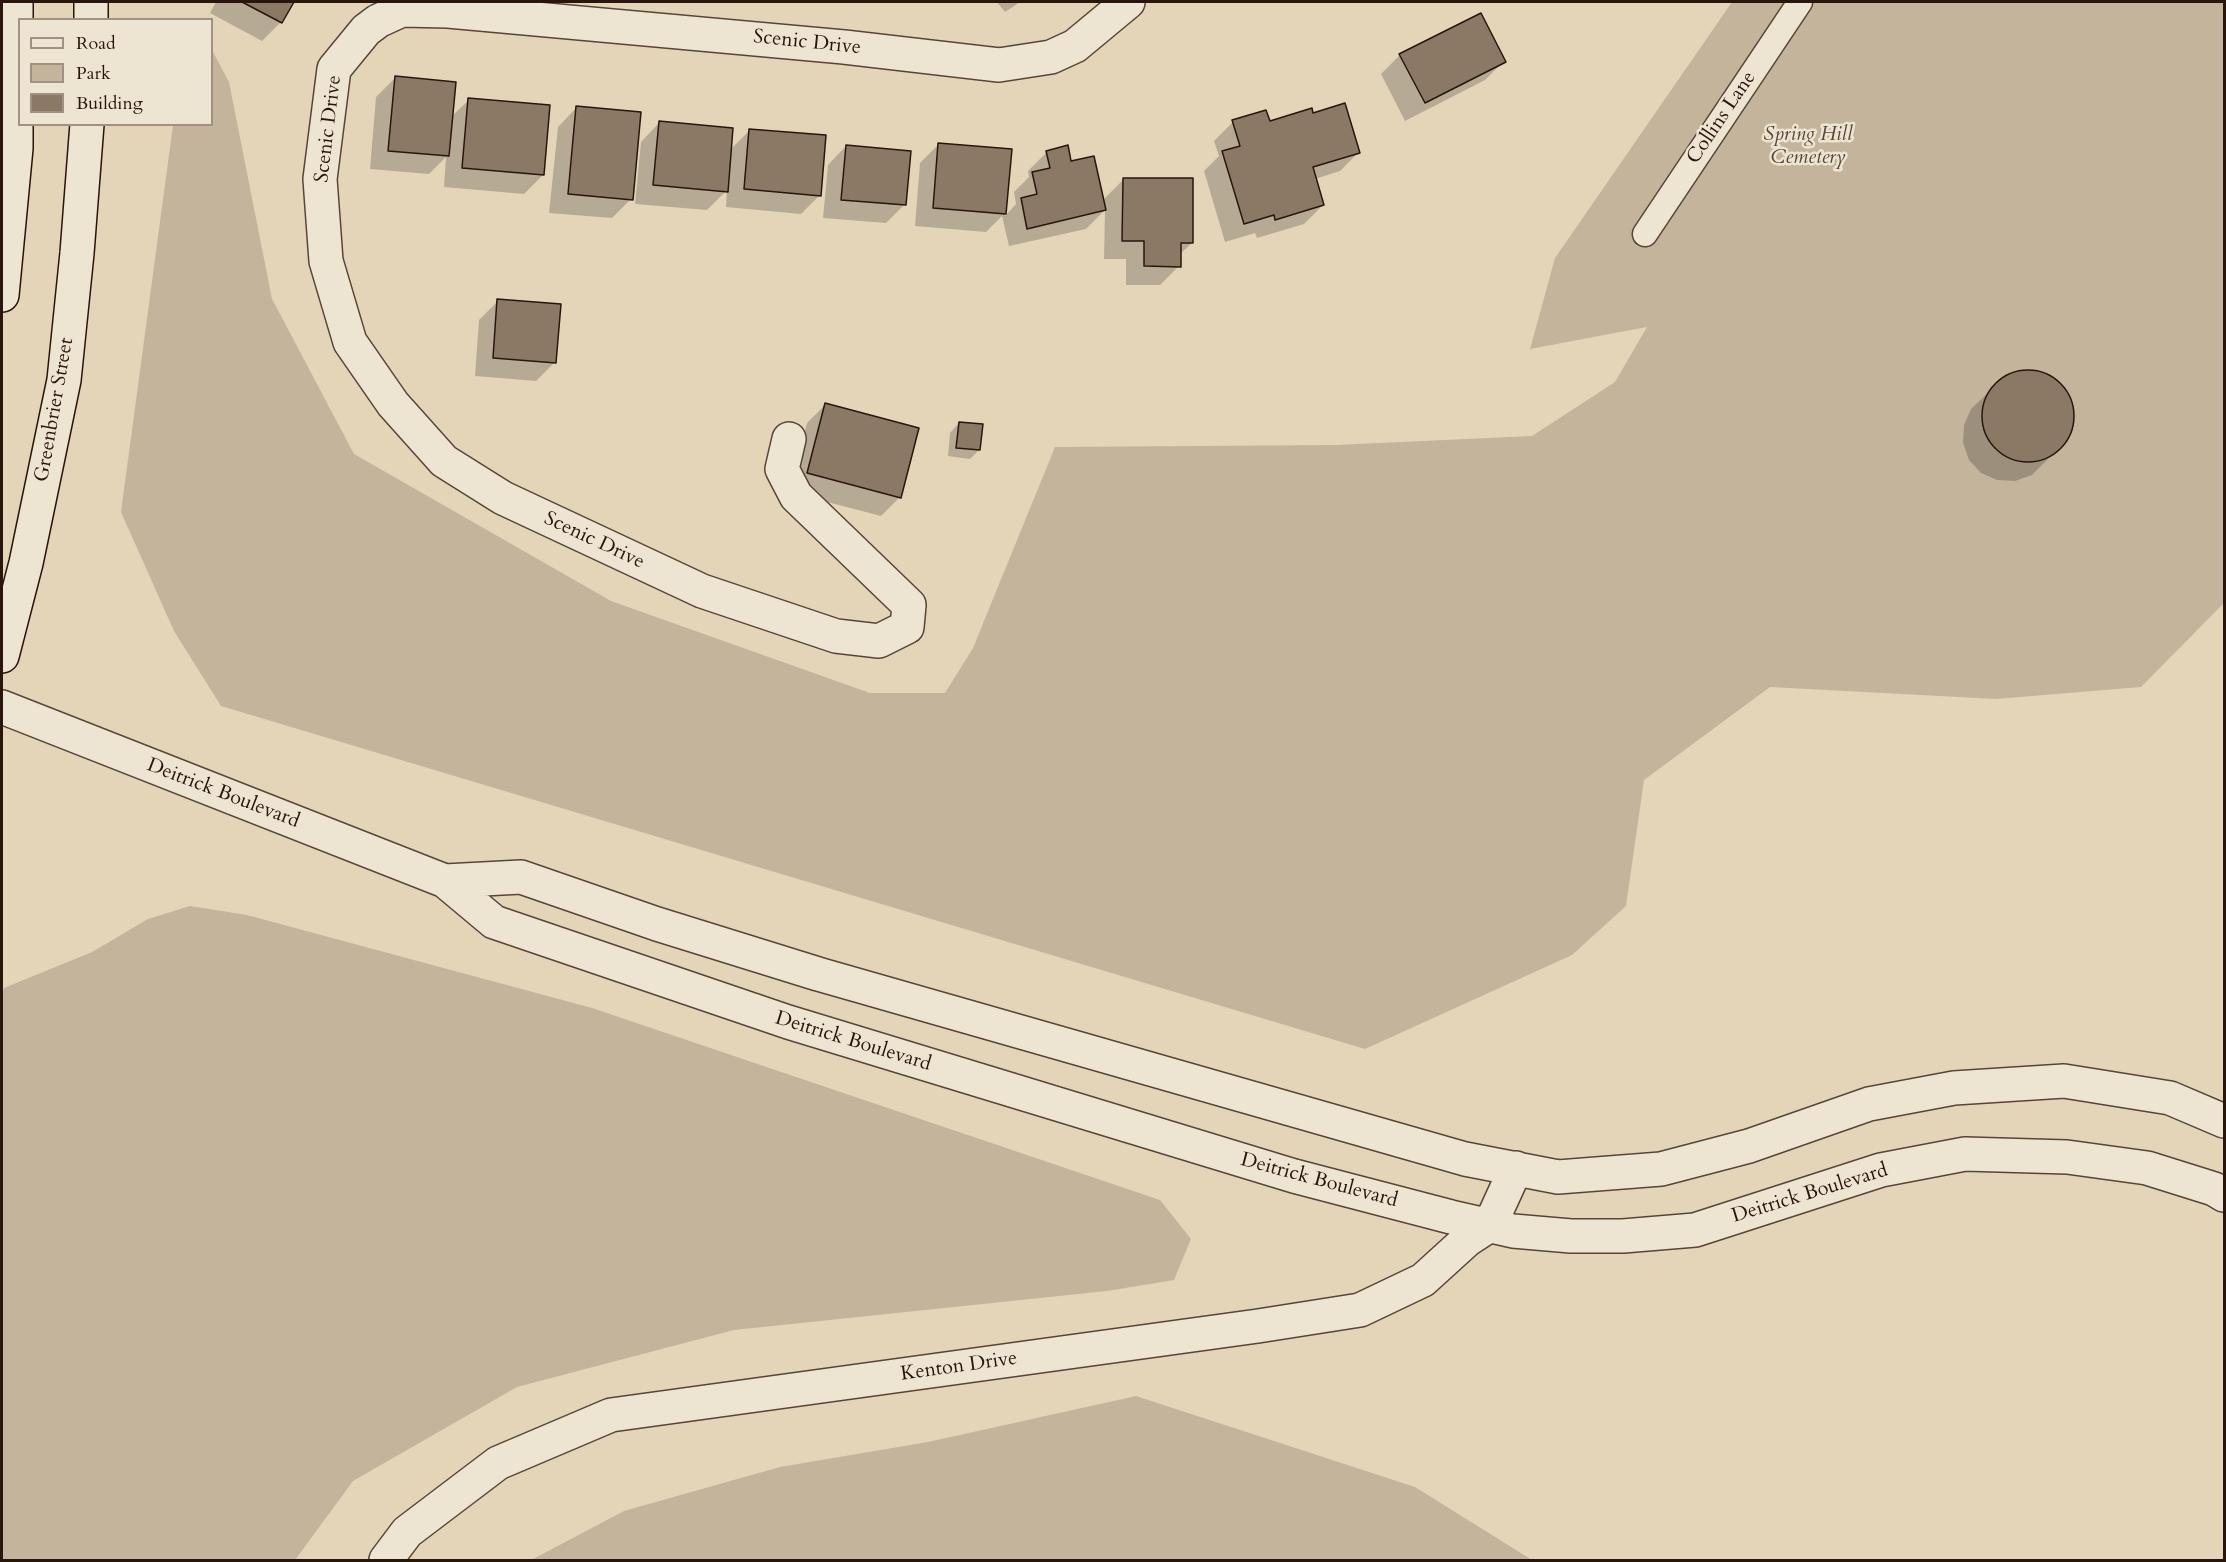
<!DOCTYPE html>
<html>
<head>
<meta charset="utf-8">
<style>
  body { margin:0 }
  #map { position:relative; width:2226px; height:1562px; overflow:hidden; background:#e4d5b9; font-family:Cardo,serif }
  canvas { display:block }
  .frame { position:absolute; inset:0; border:3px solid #2a150d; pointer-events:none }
  .legend { position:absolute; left:18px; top:18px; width:195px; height:108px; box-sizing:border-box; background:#ede4d2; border:2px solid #9f9183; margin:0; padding:8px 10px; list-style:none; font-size:18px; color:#2a150d }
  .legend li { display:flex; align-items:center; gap:12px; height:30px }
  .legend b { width:30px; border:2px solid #9f9183 }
</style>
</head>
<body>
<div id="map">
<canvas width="2226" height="1562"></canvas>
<div class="frame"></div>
<ul class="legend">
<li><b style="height:8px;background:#ede4d2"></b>Road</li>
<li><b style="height:16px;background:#c4b49c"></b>Park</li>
<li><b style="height:16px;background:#8b7966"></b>Building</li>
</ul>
</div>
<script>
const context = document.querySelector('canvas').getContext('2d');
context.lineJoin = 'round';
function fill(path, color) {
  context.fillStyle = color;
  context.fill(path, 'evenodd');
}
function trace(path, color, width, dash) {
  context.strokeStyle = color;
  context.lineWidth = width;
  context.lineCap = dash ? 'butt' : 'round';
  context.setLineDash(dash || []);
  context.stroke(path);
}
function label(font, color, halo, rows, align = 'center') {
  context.font = font + ' Cardo,serif';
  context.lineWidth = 5;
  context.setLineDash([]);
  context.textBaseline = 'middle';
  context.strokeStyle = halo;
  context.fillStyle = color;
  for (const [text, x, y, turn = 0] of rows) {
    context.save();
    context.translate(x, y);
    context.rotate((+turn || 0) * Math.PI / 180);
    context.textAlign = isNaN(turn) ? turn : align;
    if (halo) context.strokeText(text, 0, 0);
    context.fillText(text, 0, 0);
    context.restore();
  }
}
const green = new Path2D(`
  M 1732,2 L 2224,2 L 2224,603 L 2141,687 L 1996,699 L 1770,687 L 1644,780 L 1626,906 L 1572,955 L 1365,1049 L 221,706 L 174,631 L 121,512 L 173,125 L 212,124 L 212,50 L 229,82 L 272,299 L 354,454 L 611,601 L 870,693 L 945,693 L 973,648 L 1055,447 L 1336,445 L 1532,436 L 1615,382 L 1647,327 L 1530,349 L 1555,258 Z
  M 190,906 L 247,915 L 592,1008 L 1160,1200 L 1191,1239 L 1174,1280 L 1107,1291 L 734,1330 L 517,1387 L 353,1481 L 295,1560 L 2,1560 L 2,994 L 4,988 L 92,952 L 148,919 Z
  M 1136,1396 L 1415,1487 L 1532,1560 L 531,1560 L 624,1511 L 780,1467 L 928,1442 Z`);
const shadow = new Path2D(`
  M 216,2 L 292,2 L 280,23 L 262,41 L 210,13 Z
  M 997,2 L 1020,2 L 1005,12 Z
  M 1400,55 L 1504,61 L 1485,80 L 1405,121 L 1381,74 Z
  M 395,78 L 451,117 L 469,100 L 543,175 L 524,194 L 444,187 L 446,157 L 429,174 L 370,169 L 376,97 Z
  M 576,108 L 631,199 L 612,218 L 549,213 L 558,127 Z
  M 1312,114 L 1358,153 L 1340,171 L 1315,179 L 1323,205 L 1304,224 L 1257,238 L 1255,233 L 1225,242 L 1204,171 L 1219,156 L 1214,141 L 1233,122 L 1269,123 Z
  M 659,123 L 730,150 L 750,130 L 820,195 L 801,214 L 726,207 L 727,190 L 707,210 L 635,204 L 641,142 Z
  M 939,144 L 1010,150 L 1005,216 L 1016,204 L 1014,192 L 1029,177 L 1028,171 L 1047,152 L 1070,163 L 1103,200 L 1124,179 L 1192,243 L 1179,255 L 1179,266 L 1160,285 L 1126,285 L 1126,259 L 1104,259 L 1105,210 L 1086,229 L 1009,246 L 1002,216 L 986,232 L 915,226 L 920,163 Z
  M 846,146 L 904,205 L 886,223 L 823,218 L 828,165 Z
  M 498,301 L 555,362 L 536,381 L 475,376 L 479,320 Z
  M 2021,372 L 2039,372 L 2054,380 L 2067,393 L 2073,410 L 2072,427 L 2064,443 L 2032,475 L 2015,481 L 1997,480 L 1981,473 L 1969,460 L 1963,443 L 1964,425 L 1971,409 L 1991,390 L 2005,377 Z
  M 826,404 L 900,497 L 881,516 L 789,492 L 807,423 Z
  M 959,423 L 979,450 L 970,459 L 948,456 L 950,433 Z`);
const building = new Path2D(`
  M 242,2 L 294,2 L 282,23 Z
  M 1481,13 L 1506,62 L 1425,103 L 1399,54 Z
  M 395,76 L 456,82 L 449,156 L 388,151 Z
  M 468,98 L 550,105 L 544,175 L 462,168 Z
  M 1345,103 L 1360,153 L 1313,167 L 1324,205 L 1275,220 L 1274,215 L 1244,224 L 1222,151 L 1240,146 L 1232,120 L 1266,110 L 1270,121 L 1312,108 L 1313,113 Z
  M 576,106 L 641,112 L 633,200 L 568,194 Z
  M 659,121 L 733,128 L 728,192 L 653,185 Z
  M 749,129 L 826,135 L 821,196 L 744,189 Z
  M 938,143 L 1012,149 L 1006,214 L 933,208 Z
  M 846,145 L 911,151 L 906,205 L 841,200 Z
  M 1068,145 L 1071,161 L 1094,156 L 1106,210 L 1027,229 L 1021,198 L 1037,194 L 1032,172 L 1050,168 L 1046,151 Z
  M 1123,178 L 1193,178 L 1193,243 L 1181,243 L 1181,267 L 1144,266 L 1144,241 L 1122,241 Z
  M 497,299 L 561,304 L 556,363 L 493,358 Z
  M1982 416a46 46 0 1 1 92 0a46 46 0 1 1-92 0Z
  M 825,403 L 919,428 L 901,498 L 807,473 Z
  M 959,422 L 983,424 L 980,450 L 956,448 Z`);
const lane = new Path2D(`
  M 1645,234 L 1800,2`);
const street = new Path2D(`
  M 789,439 L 782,469 L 796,496 L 909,605 L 907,627 L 879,641 L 836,636 L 702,591 L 503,498 L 444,461 L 393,404 L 350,342 L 326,261 L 320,179 L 334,69 L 366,30 L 378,21 L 402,10 L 448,11 L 844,47 L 999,65 L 1051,57 L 1075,46 L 1128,2
  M 2,707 L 445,881
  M 2224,1121 L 2170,1098 L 2064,1081 L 1954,1088 L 1869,1104 L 1749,1146 L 1661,1169 L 1558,1177 L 1465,1159 L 818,974 L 657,924 L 521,877 L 445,881 L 494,922 L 788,1022 L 1294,1176 L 1451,1217 L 1513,1231 L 1571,1236 L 1623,1236 L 1695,1230 L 1881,1170 L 1965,1154 L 2067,1157 L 2147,1168 L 2214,1189 L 2224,1195
  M 386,1560 L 407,1532 L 498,1463 L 611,1415 L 1258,1326 L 1360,1310 L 1423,1280 L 1467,1240 L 1490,1225 L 1516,1168`);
const secondary = new Path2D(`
  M 91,20 L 91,2
  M 2,295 L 16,148 L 16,2
  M 2,656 L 26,563 L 64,380 L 77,253 L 87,124`);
const streetNames = [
  ["Scenic Drive",807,43,6],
  ["Collins Lane",1722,118,-56],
  ["Scenic Drive",329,129,-83],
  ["Greenbrier Street",55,410,-80],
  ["Scenic Drive",594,541,25],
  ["Deitrick Boulevard",223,794,21],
  ["Deitrick Boulevard",853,1042,17],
  ["Deitrick Boulevard",1319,1181,15],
  ["Deitrick Boulevard",1810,1194,-17],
  ["Kenton Drive",959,1367,-8]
];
const parkNames = [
  ["Spring Hill",1808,135],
  ["Cemetery",1808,158]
];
fill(green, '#c4b49c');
fill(shadow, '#0003');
fill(building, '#8b7966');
trace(building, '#2a150d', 1.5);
trace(lane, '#584538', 27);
trace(street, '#584538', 36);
trace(secondary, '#2a150d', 36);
trace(lane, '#ede4d2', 24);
trace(street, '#ede4d2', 33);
trace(secondary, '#ede4d2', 33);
label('20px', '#2a150d', '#ede4d2', streetNames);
label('italic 20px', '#584538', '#ede4d2', parkNames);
</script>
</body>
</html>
